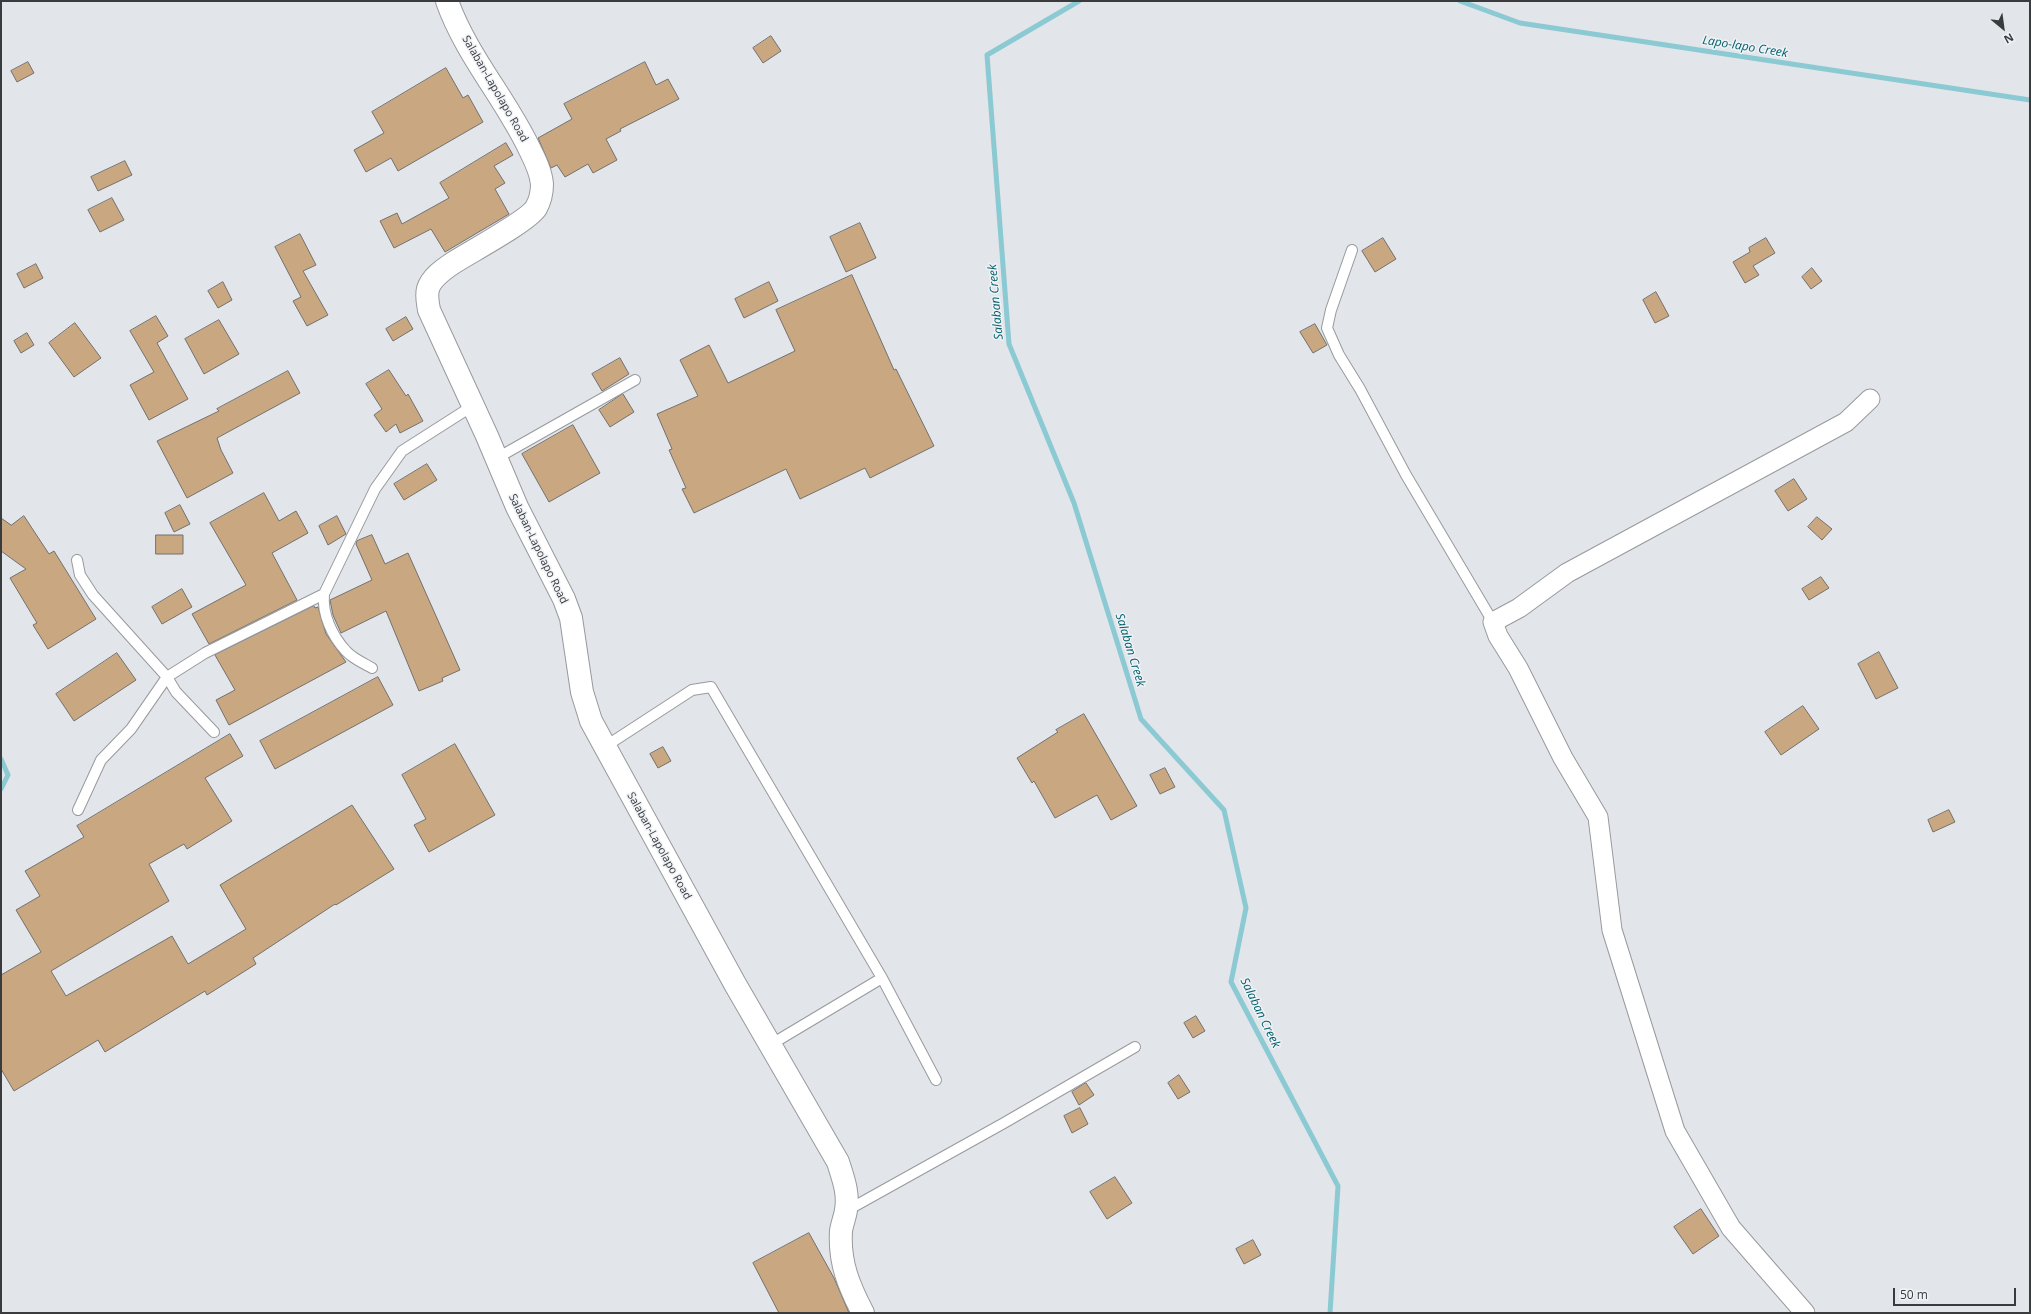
<!DOCTYPE html>
<html>
<head>
<meta charset="utf-8">
<style>
  body { margin:0 }
  #map { position:relative; width:2031px; height:1314px; overflow:hidden; background:#e2e5e9; font-family:"Open Sans",sans-serif }
  canvas { display:block }
  .frame { position:absolute; inset:0; border:2px solid #3a3b3c; pointer-events:none }
  .north { position:absolute; left:1983px; top:8px; width:40px; height:40px; -webkit-text-stroke:3px #eff2f6; paint-order:stroke; rotate:151deg; font-size:11px; font-weight:700; line-height:16px; text-align:center; color:#3a3b3c }
  .north::after { content:''; display:block; margin:auto; width:14px; height:18px; background:#3a3b3c; clip-path:polygon(50% 0,100% 100%,50% 72%,0 100%) }
  .scale { position:absolute; left:1893px; top:1288px; width:123px; height:18px; box-sizing:border-box; border:2px solid #3a3b3c; border-top:0; padding-left:5px; font-size:12px; line-height:14px; white-space:nowrap; color:#3a3b3c; -webkit-text-stroke:3px #eff2f6; paint-order:stroke }
</style>
</head>
<body>
<div id="map">
<canvas width="2031" height="1314"></canvas>
<div class="frame"></div>
<div class="north">N</div>
<div class="scale">50 m</div>
</div>
<script>
const context = document.querySelector('canvas').getContext('2d');
context.lineJoin = 'round';
function trace(path, color, width, dash) {
  context.strokeStyle = color;
  context.lineWidth = width;
  context.lineCap = dash ? 'butt' : 'round';
  context.setLineDash(dash || []);
  context.stroke(path);
}
function fill(path, color) {
  context.fillStyle = color;
  context.fill(path, 'evenodd');
}
function label(font, color, halo, rows, align = 'center') {
  context.font = font + ' "Open Sans",sans-serif';
  context.lineWidth = 3;
  context.setLineDash([]);
  context.textBaseline = 'middle';
  context.strokeStyle = halo;
  context.fillStyle = color;
  for (const [text, x, y, turn = 0] of rows) {
    context.save();
    context.translate(x, y);
    context.rotate((+turn || 0) * Math.PI / 180);
    context.textAlign = isNaN(turn) ? turn : align;
    if (halo) context.strokeText(text, 0, 0);
    context.fillText(text, 0, 0);
    context.restore();
  }
}
const stream = new Path2D(`
  M 1079,1 L 987,55 L 1009,344 L 1074,503 L 1141,719 L 1224,810 L 1246,908 L 1231,982 L 1338,1186 L 1330,1313
  M 1460,1 L 1520,23 L 2030,100
  M 1,759 L 8,775 L 1,789`);
const building = new Path2D(`
  M 771,36 L 781,51 L 763,63 L 753,48 Z
  M 28,62 L 34,73 L 17,82 L 11,71 Z
  M 645,62 L 656,85 L 668,79 L 679,99 L 620,129 L 621,131 L 606,139 L 617,160 L 593,173 L 588,164 L 565,177 L 557,165 L 551,168 L 538,138 L 572,119 L 564,104 Z
  M 446,68 L 463,98 L 468,95 L 483,122 L 398,171 L 391,158 L 366,172 L 354,150 L 384,133 L 372,112 Z
  M 506,143 L 513,155 L 494,166 L 505,183 L 495,189 L 509,214 L 445,252 L 431,229 L 394,248 L 380,221 L 397,213 L 402,224 L 449,198 L 440,183 Z
  M 125,161 L 132,175 L 98,191 L 91,177 Z
  M 112,198 L 124,220 L 100,232 L 88,210 Z
  M 860,223 L 876,258 L 846,272 L 830,237 Z
  M 300,234 L 316,265 L 303,271 L 328,315 L 307,326 L 293,301 L 301,297 L 275,247 Z
  M 1383,238 L 1396,259 L 1375,272 L 1362,251 Z
  M 1766,238 L 1775,253 L 1753,266 L 1759,275 L 1745,283 L 1733,262 L 1750,252 L 1749,248 Z
  M 36,264 L 43,278 L 24,288 L 17,274 Z
  M 1812,268 L 1822,281 L 1811,289 L 1802,277 Z
  M 852,275 L 894,370 L 896,369 L 934,446 L 870,478 L 865,468 L 800,499 L 786,469 L 694,513 L 682,489 L 686,488 L 669,450 L 672,449 L 657,414 L 698,396 L 680,360 L 709,345 L 728,383 L 795,351 L 776,310 Z
  M 223,282 L 232,300 L 218,308 L 208,291 Z
  M 769,282 L 778,301 L 744,318 L 735,299 Z
  M 1656,292 L 1669,316 L 1655,323 L 1643,300 Z
  M 156,316 L 168,336 L 157,343 L 188,399 L 149,420 L 130,385 L 154,372 L 130,331 Z
  M 406,317 L 413,329 L 393,341 L 386,329 Z
  M 219,320 L 239,354 L 204,374 L 185,339 Z
  M 75,323 L 101,358 L 74,377 L 49,343 Z
  M 1315,324 L 1327,345 L 1313,353 L 1300,332 Z
  M 27,333 L 34,345 L 21,353 L 14,341 Z
  M 620,358 L 629,374 L 602,391 L 592,374 Z
  M 389,370 L 406,396 L 408,394 L 423,421 L 400,433 L 396,424 L 386,432 L 374,415 L 382,409 L 366,384 Z
  M 288,371 L 300,393 L 217,438 L 221,450 L 233,473 L 187,498 L 157,441 L 219,411 L 217,409 Z
  M 623,394 L 634,412 L 610,427 L 599,410 Z
  M 573,425 L 600,473 L 549,502 L 522,454 Z
  M 427,464 L 437,480 L 404,500 L 394,484 Z
  M 1794,479 L 1807,499 L 1788,511 L 1775,491 Z
  M 264,493 L 279,521 L 296,511 L 308,533 L 272,553 L 297,600 L 209,644 L 192,614 L 246,585 L 210,523 Z
  M 180,505 L 190,524 L 174,532 L 165,513 Z
  M 24,516 L 49,554 L 54,551 L 96,619 L 48,649 L 33,625 L 37,623 L 10,578 L 26,569 L 1,551 L 1,518 L 11,525 Z
  M 337,516 L 346,534 L 328,545 L 319,526 Z
  M 1817,517 L 1832,529 L 1822,540 L 1808,527 Z
  M 156,535 L 183,535 L 183,554 L 156,554 Z
  M 372,535 L 385,564 L 408,553 L 460,670 L 442,678 L 443,681 L 419,691 L 386,611 L 341,633 L 333,615 L 330,600 L 372,580 L 356,544 L 357,541 Z
  M 1821,577 L 1829,588 L 1809,600 L 1802,589 Z
  M 182,589 L 192,607 L 162,624 L 152,607 Z
  M 314,606 L 315,608 L 318,607 L 326,634 L 346,662 L 229,725 L 216,700 L 235,690 L 215,655 Z
  M 1879,652 L 1898,688 L 1876,699 L 1858,664 Z
  M 117,653 L 136,680 L 74,721 L 56,694 Z
  M 378,677 L 393,705 L 275,769 L 260,741 Z
  M 1803,706 L 1819,729 L 1781,755 L 1765,732 Z
  M 1084,714 L 1137,806 L 1111,820 L 1097,795 L 1055,818 L 1034,781 L 1032,783 L 1017,758 L 1058,732 L 1056,730 Z
  M 230,734 L 243,756 L 205,778 L 232,821 L 187,849 L 184,844 L 149,864 L 169,901 L 51,971 L 66,996 L 172,936 L 188,964 L 246,929 L 220,885 L 352,805 L 394,869 L 336,905 L 335,904 L 253,958 L 256,964 L 207,995 L 205,991 L 105,1052 L 98,1040 L 14,1091 L 1,1069 L 1,975 L 41,952 L 16,910 L 40,896 L 25,871 L 84,837 L 77,826 Z
  M 455,744 L 495,815 L 429,852 L 414,825 L 426,819 L 402,775 Z
  M 663,747 L 671,761 L 658,768 L 650,754 Z
  M 1165,768 L 1175,787 L 1160,794 L 1150,775 Z
  M 1949,810 L 1955,822 L 1933,832 L 1928,820 Z
  M 1196,1016 L 1205,1031 L 1193,1038 L 1184,1023 Z
  M 1179,1075 L 1190,1092 L 1178,1099 L 1168,1083 Z
  M 1086,1083 L 1094,1095 L 1079,1105 L 1072,1092 Z
  M 1080,1108 L 1088,1124 L 1072,1133 L 1064,1116 Z
  M 1115,1177 L 1132,1203 L 1107,1219 L 1090,1192 Z
  M 1701,1209 L 1719,1236 L 1693,1254 L 1674,1227 Z
  M 809,1233 L 834,1278 L 849,1313 L 779,1313 L 753,1263 Z
  M 1253,1240 L 1261,1255 L 1244,1264 L 1236,1249 Z`);
const lane = new Path2D(`
  M 1352,250 L 1331,310 L 1327,328 L 1339,355 L 1360,389 L 1406,475 L 1493,622
  M 497,458 L 635,380
  M 77,560 L 80,575 L 93,595 L 167,677 L 131,729 L 101,760 L 78,810
  M 372,668 C 363,663 352,658 346,651 C 332,636 322,614 324,594 L 375,489 L 402,451 L 474,405
  M 214,732 L 176,692 L 167,677 L 205,653 L 324,594
  M 606,746 L 692,690 L 711,687 L 882,978
  M 770,1045 L 882,978 L 936,1080
  M 846,1211 L 1004,1123 L 1135,1047`);
const street = new Path2D(`
  M 1805,1313 L 1731,1228 L 1675,1131 L 1612,930 L 1598,817 L 1563,758 L 1518,668 L 1498,636 L 1493,622 L 1519,608 L 1567,573 L 1846,422 L 1870,399`);
const secondary = new Path2D(`
  M 447,1 C 466,55 506,99 530,150 C 535,160 541,172 542,184 C 542,191 540,201 536,208 C 528,221 470,252 453,263 C 444,269 431,278 428,289 C 426,296 428,303 429,310 L 487,436 L 517,507 L 564,599 L 571,618 L 582,692 L 591,721 L 735,984 L 838,1162 C 843,1178 849,1193 846,1210 C 845,1217 842,1224 841,1231 C 839,1263 849,1286 863,1313`);
const streetNames = [
  ["Salaban-Lapolapo Road",495,89,60],
  ["Salaban-Lapolapo Road",538,549,64],
  ["Salaban-Lapolapo Road",659,846,61]
];
const waterNames = [
  ["Lapo-lapo Creek",1745,47,9],
  ["Salaban Creek",996,302,-95],
  ["Salaban Creek",1130,650,73],
  ["Salaban Creek",1260,1013,64]
];
trace(stream, '#8bcad3', 5);
fill(building, '#c9a781');
trace(building, '#73706d', 1);
trace(lane, '#979a9d', 12);
trace(street, '#979a9d', 21);
trace(secondary, '#979a9d', 24);
trace(lane, '#fff', 10);
trace(street, '#fff', 19);
trace(secondary, '#fff', 22);
label('11px', '#3a3b3c', '#eff2f6', streetNames);
label('italic 12px', '#03616a', '#eff2f6', waterNames);
</script>
</body>
</html>
